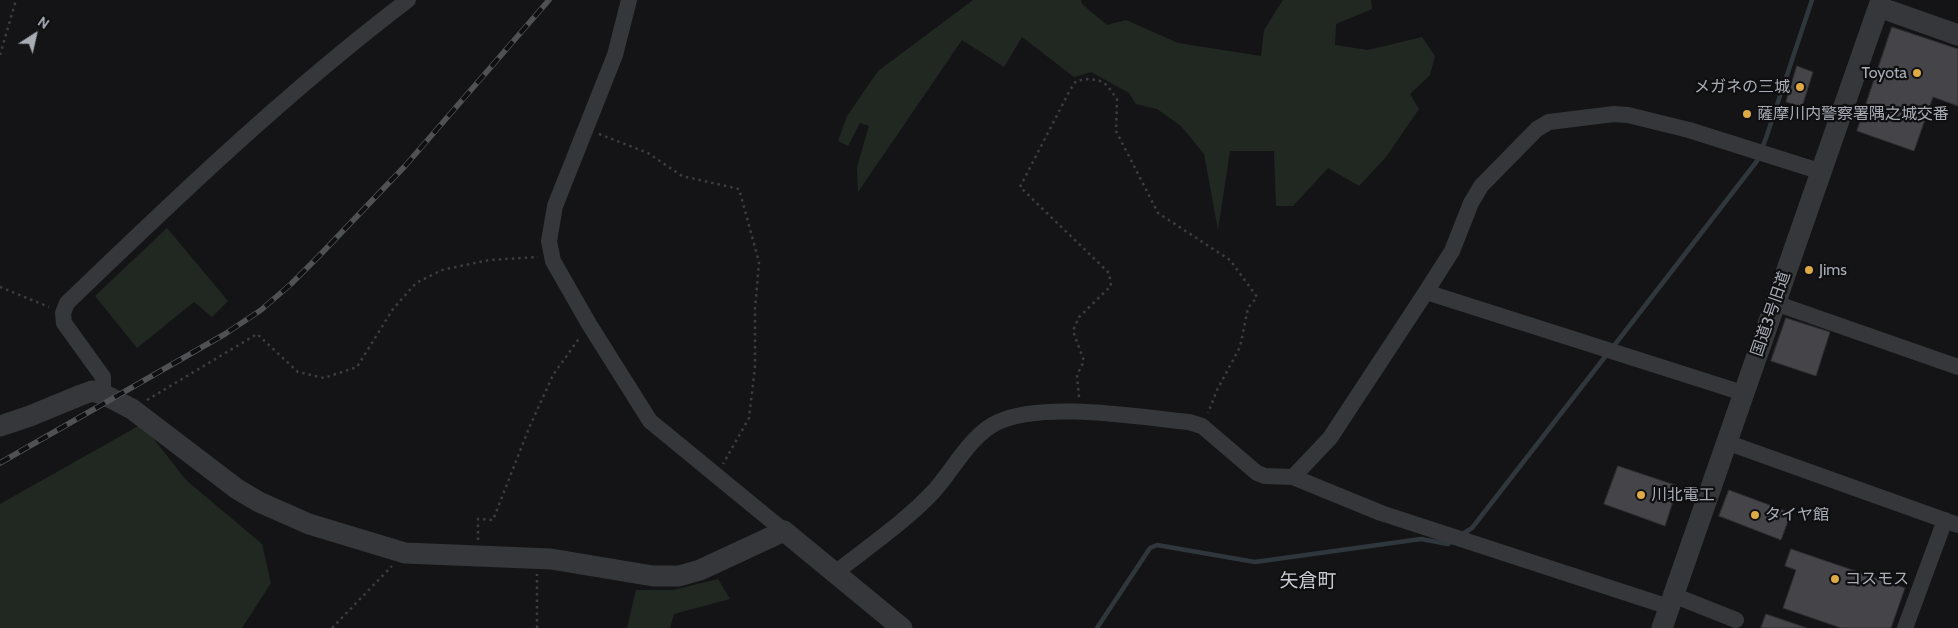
<!DOCTYPE html>
<html>
<head>
<meta charset="utf-8">
<style>
  body { margin:0 }
  #map { position:relative; width:1958px; height:628px; overflow:hidden; background:#141416; font-family:Cabin,sans-serif }
  canvas { display:block }
  .north { position:absolute; left:10px; top:10px; width:50px; height:50px; -webkit-text-stroke:4px #0f0f11; paint-order:stroke; rotate:35deg; font-size:14px; font-weight:700; line-height:20px; text-align:center; color:#a8acb5 }
  .north::after { content:''; display:block; margin:auto; width:18px; height:22px; background:#a8acb5; clip-path:polygon(50% 0,100% 100%,50% 72%,0 100%) }
</style>
</head>
<body>
<div id="map">
<canvas width="1958" height="628"></canvas>
<div class="north">N</div>
</div>
<script>
const context = document.querySelector('canvas').getContext('2d');
context.lineJoin = 'round';
function fill(path, color) {
  context.fillStyle = color;
  context.fill(path, 'evenodd');
}
function trace(path, color, width, dash) {
  context.strokeStyle = color;
  context.lineWidth = width;
  context.lineCap = dash ? 'butt' : 'round';
  context.setLineDash(dash || []);
  context.stroke(path);
}
function label(font, color, halo, rows, align = 'center') {
  context.font = font + ' Cabin,"Noto Sans JP",sans-serif';
  context.lineWidth = 4.5;
  context.setLineDash([]);
  context.textBaseline = 'middle';
  context.strokeStyle = halo;
  context.fillStyle = color;
  for (const [text, x, y, turn = 0] of rows) {
    context.save();
    context.translate(x, y);
    context.rotate((+turn || 0) * Math.PI / 180);
    context.textAlign = isNaN(turn) ? turn : align;
    if (halo) context.strokeText(text, 0, 0);
    context.fillText(text, 0, 0);
    context.restore();
  }
}
const green = new Path2D(`
  M 973,0 L 1081,0 L 1082,4 L 1107,25 L 1126,20 L 1178,43 L 1261,56 L 1264,30 L 1283,0 L 1371,0 L 1372,9 L 1336,24 L 1335,45 L 1368,50 L 1422,37 L 1435,56 L 1430,75 L 1410,94 L 1419,109 L 1386,157 L 1359,186 L 1328,168 L 1293,206 L 1276,206 L 1274,151 L 1230,151 L 1218,230 L 1204,154 L 1181,126 L 1157,109 L 1136,104 L 1129,93 L 1091,72 L 1074,77 L 1022,37 L 1004,67 L 962,40 L 858,192 L 857,167 L 869,126 L 860,123 L 848,146 L 838,141 L 847,116 L 878,71 Z
  M 167,228 L 228,301 L 212,317 L 194,302 L 137,348 L 95,296 Z
  M 142,424 L 186,480 L 262,544 L 271,583 L 242,628 L 0,628 L 0,504 Z
  M 718,579 L 730,599 L 674,614 L 670,628 L 627,628 L 636,590 L 673,590 Z`);
const stream = new Path2D(`
  M 1613,347 L 1757,161 L 1766,138 L 1812,0
  M 1461,535 L 1472,528 L 1608,353
  M 1097,628 L 1150,548 L 1157,545 L 1255,562 L 1421,539 L 1448,544 L 1452,541`);
const building = new Path2D(`
  M 1892,27 L 1958,49 L 1958,106 L 1933,97 L 1914,151 L 1857,131 Z
  M 1797,66 L 1813,72 L 1802,107 L 1786,102 Z
  M 1786,318 L 1830,332 L 1816,376 L 1771,361 Z
  M 1618,466 L 1678,486 L 1665,526 L 1604,504 Z
  M 1729,490 L 1791,513 L 1781,540 L 1719,516 Z
  M 1791,549 L 1905,588 L 1891,628 L 1841,628 L 1783,608 L 1796,570 L 1785,566 Z
  M 1766,614 L 1807,628 L 1761,628 Z`);
const path = new Path2D(`
  M 0,55 L 16,0
  M 599,134 L 648,153 L 682,176 L 739,189 L 759,262 L 755,309 L 755,367 L 749,418 L 723,464
  M 0,287 L 49,307
  M 1079,397 L 1077,375 L 1084,361 L 1073,331 L 1079,317 L 1111,286 L 1109,273 L 1020,187 L 1070,90 L 1076,81 L 1087,79 L 1098,80 L 1107,85 L 1117,99 L 1116,131 L 1158,213 L 1230,260 L 1257,297 L 1248,308 L 1240,347 L 1217,390 L 1208,413
  M 147,400 L 257,334 L 298,372 L 324,378 L 357,367 L 393,309 L 416,283 L 442,270 L 489,260 L 538,257
  M 478,540 L 478,519 L 493,520 L 529,428 L 553,375 L 580,337
  M 332,628 L 392,566
  M 537,628 L 537,574`);
const minor = new Path2D(`
  M 629,0 L 615,55 L 555,206 L 549,241 L 553,261 L 589,324 L 650,421 L 784,531
  M 1426,292 L 1743,393
  M 1775,303 L 1958,367
  M 103,394 L 103,377 L 64,323 L 63,313 L 67,303 C 176,198 287,92 408,0
  M 1726,442 L 1958,525
  M 1293,477 L 1330,438 L 1426,292 L 1452,251 L 1471,203 L 1481,186 L 1537,129 L 1549,122 L 1614,114 L 1628,115 L 1689,130 L 1822,172
  M 835,573 C 868,547 905,522 934,491 C 954,469 970,435 998,422 C 1044,401 1138,417 1189,422 L 1202,426 L 1257,473 L 1265,476 L 1293,477 L 1381,513 L 1669,607
  M 1673,595 L 1736,620
  M 1905,628 L 1945,520`);
const tertiary = new Path2D(`
  M 1879,7 L 1958,35
  M 0,426 L 30,416 L 81,395 L 92,391 L 103,394 L 132,409 L 237,489 L 259,502 L 309,524 L 405,553 L 551,559 L 653,576 L 679,576 L 700,570 L 784,531 L 902,628
  M 1662,628 L 1881,0`);
const rail = new Path2D(`
  M 0,463 L 225,334 L 261,310 L 291,284 L 319,256 L 405,166 L 549,0`);
const markers = [
  [1917,73,5,"#deaa45"],
  [1800,87,5,"#deaa45"],
  [1747,114,5,"#deaa45"],
  [1809,270,5,"#deaa45"],
  [1641,495,5,"#deaa45"],
  [1755,515,5,"#deaa45"],
  [1835,579,5,"#deaa45"]
];
const poiNames = [
  ["Toyota",1907,73,"right"],
  ["メガネの三城",1790,87,"right"],
  ["薩摩川内警察署隅之城交番",1757,114],
  ["Jims",1819,270],
  ["川北電工",1651,495],
  ["タイヤ館",1765,515],
  ["コスモス",1845,579]
];
const streetNames = [
  ["国道3号旧道",1771,314,-71]
];
const quarterNames = [
  ["矢倉町",1308,581]
];
fill(green, '#212822');
trace(stream, '#2f373d', 4.5);
fill(building, '#444449');
trace(building, '#2f2f32', 1);
trace(path, '#3c3d41', 2.5, [2.5, 4]);
trace(minor, '#36373a', 16);
trace(tertiary, '#36373a', 21);
trace(rail, '#4f5155', 5.5);
trace(rail, '#0f0f11', 4, [11]);
for (const [x, y, r, color] of markers) {
  const dot = new Path2D();
  dot.arc(x, y, r, 0, 2 * Math.PI);
  context.fillStyle = color;
  context.fill(dot);
  trace(dot, '#0f0f11', 2);
}
label('16px', '#a8acb5', '#0f0f11', poiNames, 'left');
label('16px', '#a8acb5', '#0f0f11', streetNames);
label('19px', '#c8cbd1', '#0f0f11', quarterNames);
</script>
</body>
</html>
